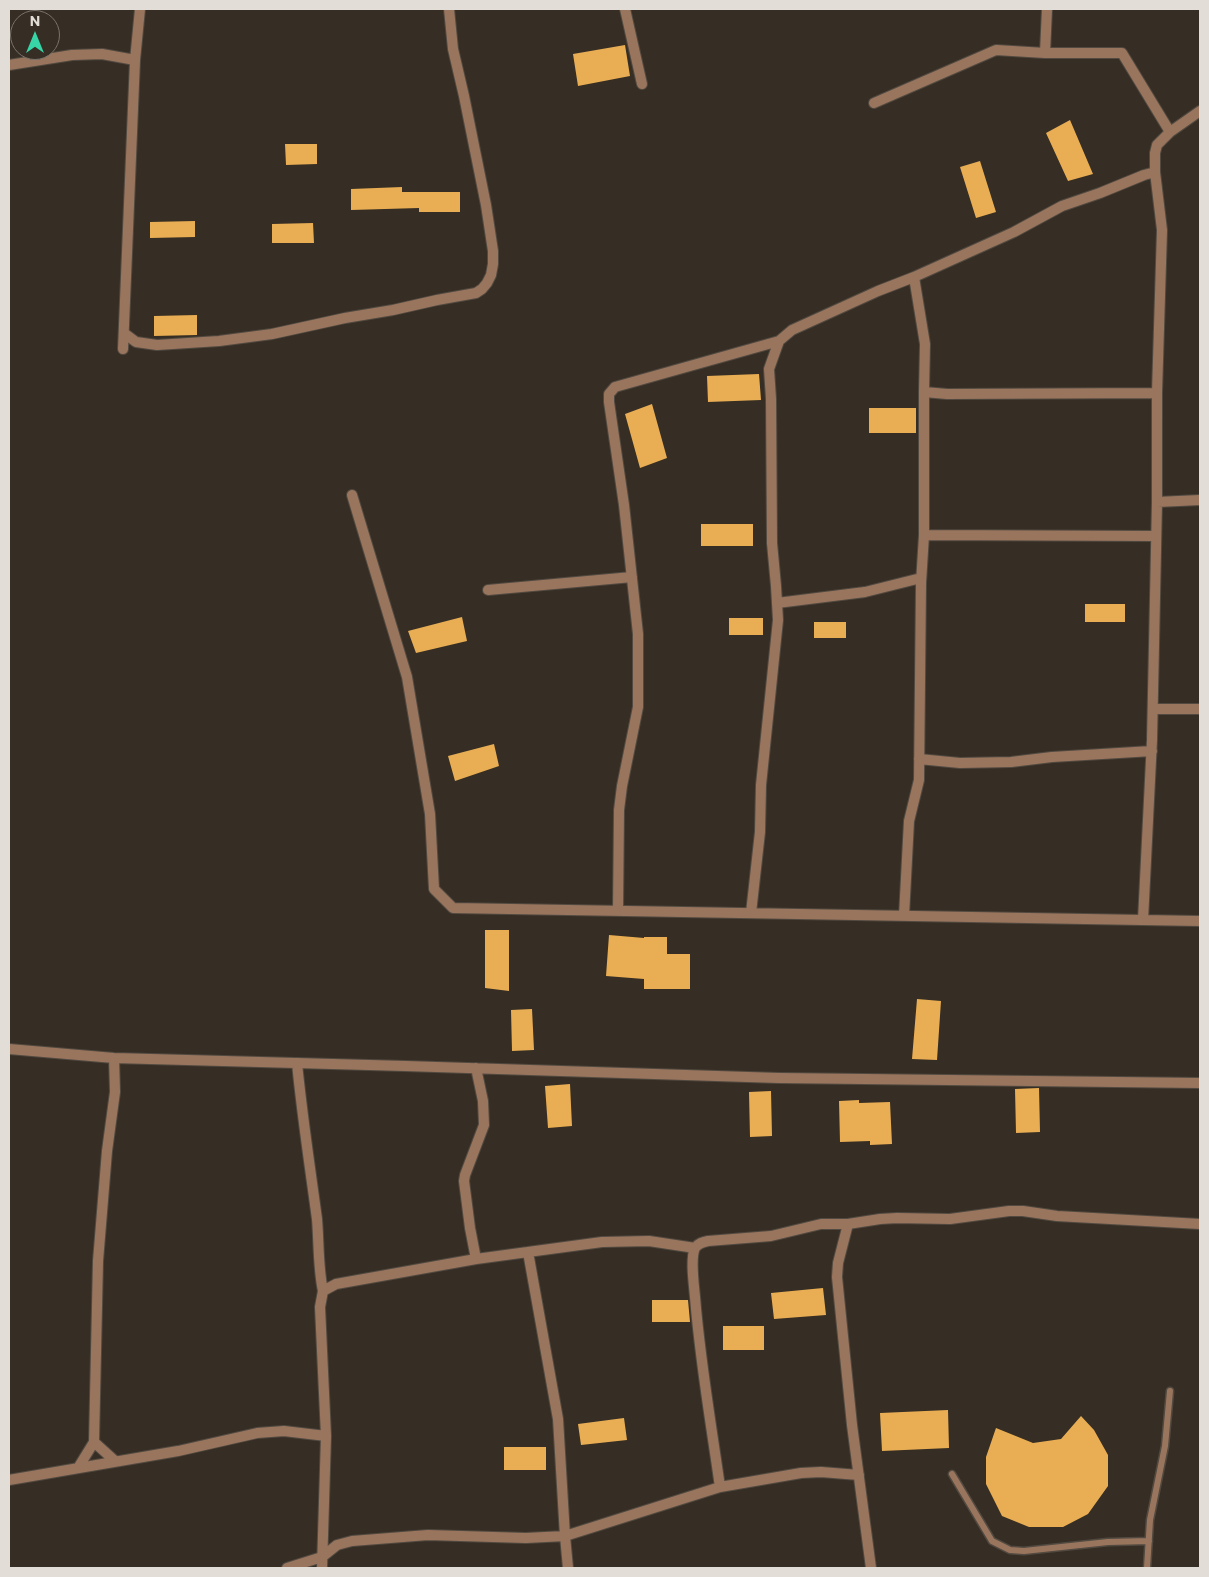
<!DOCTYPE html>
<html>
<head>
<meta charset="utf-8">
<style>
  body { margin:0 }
  #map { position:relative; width:1209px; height:1577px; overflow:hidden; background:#362e24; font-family:Commissioner,sans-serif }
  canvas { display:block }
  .frame { position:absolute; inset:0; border:10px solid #e2ddd6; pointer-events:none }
  .north { position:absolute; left:10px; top:10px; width:50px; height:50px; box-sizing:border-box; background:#362e24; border:1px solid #7b746b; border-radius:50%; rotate:0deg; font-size:14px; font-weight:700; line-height:20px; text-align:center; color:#e2ddd6 }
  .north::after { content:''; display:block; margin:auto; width:18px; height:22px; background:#36d4a7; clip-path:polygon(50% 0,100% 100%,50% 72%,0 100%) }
</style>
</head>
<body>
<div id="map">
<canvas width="1209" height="1577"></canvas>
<div class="frame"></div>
<div class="north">N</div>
</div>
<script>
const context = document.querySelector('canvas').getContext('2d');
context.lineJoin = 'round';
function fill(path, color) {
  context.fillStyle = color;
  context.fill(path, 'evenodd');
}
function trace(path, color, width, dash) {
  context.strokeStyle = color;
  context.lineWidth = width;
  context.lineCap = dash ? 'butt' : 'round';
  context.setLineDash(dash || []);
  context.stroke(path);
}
const building = new Path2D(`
  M 625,45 L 630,76 L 578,86 L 573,54 Z
  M 1070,120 L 1093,174 L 1068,181 L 1046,133 Z
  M 285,144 L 317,144 L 317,164 L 286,165 Z
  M 980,161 L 996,212 L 976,218 L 960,167 Z
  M 402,187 L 402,192 L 460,192 L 460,212 L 419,212 L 419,208 L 351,210 L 351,189 Z
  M 195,221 L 195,237 L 150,238 L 150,222 Z
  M 313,223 L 314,243 L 272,243 L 272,224 Z
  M 197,315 L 197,335 L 154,336 L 154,316 Z
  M 759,374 L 761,400 L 708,402 L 707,376 Z
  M 652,404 L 667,458 L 640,468 L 625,414 Z
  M 869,408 L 916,408 L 916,433 L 869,433 Z
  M 701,524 L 753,524 L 753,546 L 701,546 Z
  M 1085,604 L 1125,604 L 1125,622 L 1085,622 Z
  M 462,617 L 467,641 L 416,653 L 408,631 Z
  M 729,618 L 763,618 L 763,635 L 729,635 Z
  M 814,622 L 846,622 L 846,638 L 814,638 Z
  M 494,744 L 499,766 L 455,781 L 448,756 Z
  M 485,930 L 509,930 L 509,991 L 485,988 Z
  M 609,935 L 644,938 L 644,937 L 667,937 L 667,954 L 690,954 L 690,989 L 644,989 L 644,979 L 606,976 Z
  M 917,999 L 941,1001 L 937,1060 L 912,1059 Z
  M 532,1009 L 534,1050 L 512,1051 L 511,1010 Z
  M 570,1084 L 572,1126 L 548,1128 L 545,1086 Z
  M 1039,1088 L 1040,1132 L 1016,1133 L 1015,1089 Z
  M 771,1091 L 772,1136 L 750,1137 L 749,1092 Z
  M 859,1100 L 859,1103 L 890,1102 L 892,1144 L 870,1145 L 870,1141 L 840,1142 L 839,1101 Z
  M 823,1288 L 826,1315 L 774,1319 L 771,1293 Z
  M 652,1300 L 688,1300 L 690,1322 L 652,1322 Z
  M 723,1326 L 764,1326 L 764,1350 L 723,1350 Z
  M 948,1410 L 949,1448 L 882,1451 L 880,1413 Z
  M 1081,1416 L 1094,1430 L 1108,1455 L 1108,1486 L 1088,1514 L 1063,1527 L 1029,1527 L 1002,1516 L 986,1484 L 986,1457 L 996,1428 L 1033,1443 L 1061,1439 Z
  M 624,1418 L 627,1440 L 581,1445 L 578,1424 Z
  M 504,1447 L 546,1447 L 546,1470 L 504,1470 Z`);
const service = new Path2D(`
  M 952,1474 L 992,1541 L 1010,1550 L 1024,1551 L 1108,1542 L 1149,1541
  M 1147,1568 L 1150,1520 L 1165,1446 L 1170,1391`);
const minor = new Path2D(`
  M 625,9 L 642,84
  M 1045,53 L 1047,9
  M 9,65 L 72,55 L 102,54 L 135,60
  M 874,103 L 996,50 L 1045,53 L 1122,53 L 1170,132
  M 914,277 L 1014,232 L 1062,206 L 1100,193 L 1144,175 L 1155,172
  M 124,333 L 136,342 L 157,345 L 219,341 L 272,334 L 345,318 L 393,310 L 437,300 L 476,293 L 482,289 L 487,283 L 491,275 L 493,264 L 493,251 L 486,205 L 464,96 L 453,49 L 449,9
  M 123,349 L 135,60 L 140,9
  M 352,495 L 407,677 L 430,814 L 434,889 L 453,908 L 1200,921
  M 1157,502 L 1200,500
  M 924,535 L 1156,536
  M 488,590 L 632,577
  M 777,603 L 865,592 L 921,578
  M 1153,709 L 1200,709
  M 919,759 L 960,763 L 1011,762 L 1052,757 L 1152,751
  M 618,911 L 619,810 L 622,786 L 638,707 L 638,634 L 624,505 L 609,402 L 609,394 L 615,387 L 779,341
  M 751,913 L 760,832 L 761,785 L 778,620 L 776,586 L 772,543 L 771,399 L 769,369 L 779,341 L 792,330 L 878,291 L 914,277 L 925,344 L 924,392 L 947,394 L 1157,393
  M 904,916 L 909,821 L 919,780 L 921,583 L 924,535 L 924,392
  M 1143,920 L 1152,740 L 1157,502 L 1157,393 L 1162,230 L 1155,172 L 1155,153 L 1157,145 L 1170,132 L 1200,111
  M 9,1049 L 114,1058 L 405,1066 L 779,1078 L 1200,1083
  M 297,1063 C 302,1115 310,1167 317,1219 C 319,1243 318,1268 323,1291
  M 528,1252 L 558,1419 L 565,1536 L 568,1568
  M 476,1259 L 470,1228 L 464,1181 L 465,1175 L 484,1125 L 483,1101 L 476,1068
  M 326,1436 L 320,1307 L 323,1291 L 336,1284 L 476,1259 L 602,1242 L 649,1241 L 695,1248
  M 94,1442 L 98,1261 L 107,1151 L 115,1092 L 114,1058
  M 78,1468 L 94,1442 L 115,1461
  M 9,1480 L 178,1451 L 257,1433 L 284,1431 L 326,1436 L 322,1568
  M 720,1487 C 711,1423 700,1361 695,1297 C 694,1285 690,1258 695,1248 C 698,1243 703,1242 708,1241 L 771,1236 L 821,1224 L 848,1224
  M 287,1568 L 322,1557 L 337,1545 L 352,1541 L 428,1535 L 526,1538 L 565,1536 L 720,1487 L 801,1473 L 821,1472 L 859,1475
  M 871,1568 L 852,1425 L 837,1277 L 838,1263 L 848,1224 L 880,1219 L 897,1218 L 950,1219 L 1009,1211 L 1023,1211 L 1057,1216 L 1200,1224`);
fill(building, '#e9ae54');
trace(service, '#524a40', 9);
trace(minor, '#524a40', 12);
trace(service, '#9a755e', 6);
trace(minor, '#9a755e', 10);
</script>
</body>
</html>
